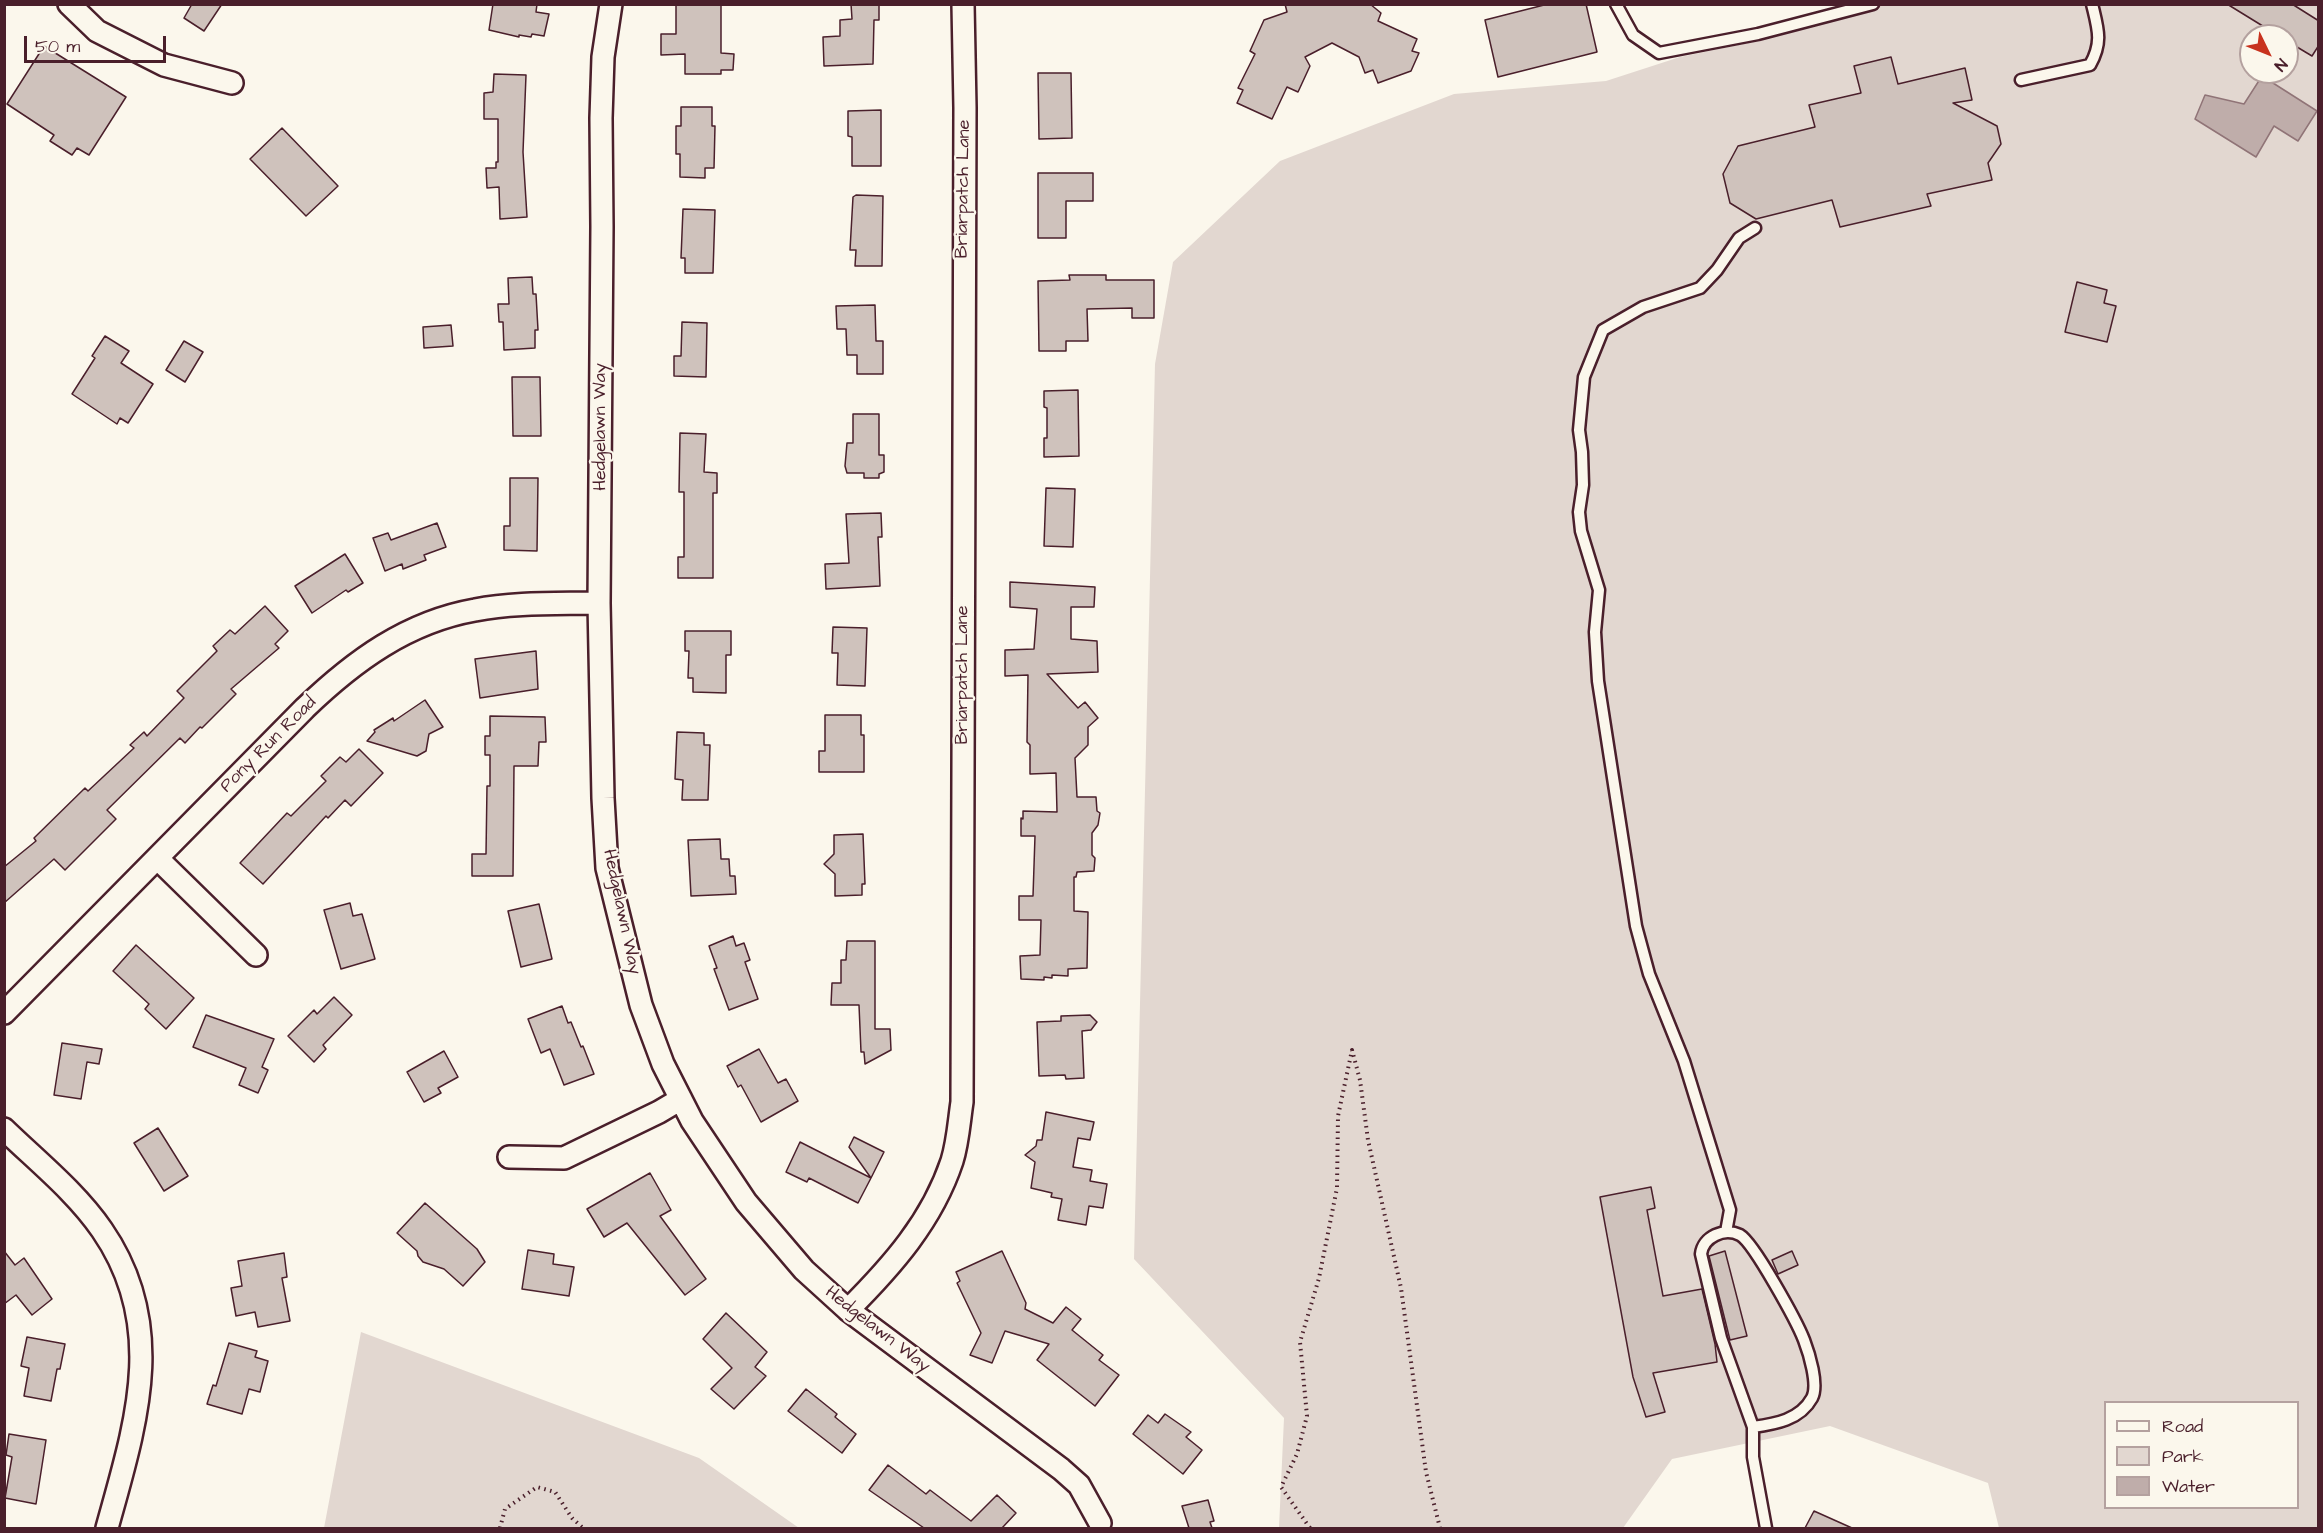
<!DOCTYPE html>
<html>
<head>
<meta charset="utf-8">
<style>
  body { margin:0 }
  #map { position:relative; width:2323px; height:1533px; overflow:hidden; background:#fbf7ec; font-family:"Architects Daughter",sans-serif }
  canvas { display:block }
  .frame { position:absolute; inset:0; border:6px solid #4a1f2b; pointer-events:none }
  .legend { position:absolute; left:2104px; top:1401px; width:195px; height:108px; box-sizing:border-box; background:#fbf7ec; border:2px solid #b4a19f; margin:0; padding:8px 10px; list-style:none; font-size:18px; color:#4a1f2b }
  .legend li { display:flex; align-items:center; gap:12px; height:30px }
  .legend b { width:30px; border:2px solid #b4a19f }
  .north { position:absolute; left:2239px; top:24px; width:60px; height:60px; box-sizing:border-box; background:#fbf7ec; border:2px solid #b4a19f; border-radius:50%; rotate:133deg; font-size:16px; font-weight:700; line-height:24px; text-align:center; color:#4a1f2b }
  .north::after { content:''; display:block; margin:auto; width:21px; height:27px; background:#c8321e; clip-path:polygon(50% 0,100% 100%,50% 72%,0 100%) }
  .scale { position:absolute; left:24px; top:36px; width:142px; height:27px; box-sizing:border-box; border:3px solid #4a1f2b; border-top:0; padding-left:8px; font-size:18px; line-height:21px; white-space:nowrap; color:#4a1f2b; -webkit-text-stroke:4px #fbf7ec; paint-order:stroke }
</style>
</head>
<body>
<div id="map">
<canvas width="2323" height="1533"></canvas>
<div class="frame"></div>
<ul class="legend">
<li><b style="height:8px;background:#fbf7ec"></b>Road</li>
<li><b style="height:16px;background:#e2d7d0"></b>Park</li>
<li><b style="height:16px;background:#bfadaa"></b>Water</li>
</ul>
<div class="north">N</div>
<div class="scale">50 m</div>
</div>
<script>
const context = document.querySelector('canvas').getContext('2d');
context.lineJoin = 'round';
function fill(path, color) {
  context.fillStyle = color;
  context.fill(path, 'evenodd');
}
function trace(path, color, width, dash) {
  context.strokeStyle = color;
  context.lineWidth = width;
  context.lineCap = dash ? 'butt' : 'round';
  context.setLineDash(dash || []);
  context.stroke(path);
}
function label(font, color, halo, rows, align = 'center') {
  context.font = font + ' "Architects Daughter",sans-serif';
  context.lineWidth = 4.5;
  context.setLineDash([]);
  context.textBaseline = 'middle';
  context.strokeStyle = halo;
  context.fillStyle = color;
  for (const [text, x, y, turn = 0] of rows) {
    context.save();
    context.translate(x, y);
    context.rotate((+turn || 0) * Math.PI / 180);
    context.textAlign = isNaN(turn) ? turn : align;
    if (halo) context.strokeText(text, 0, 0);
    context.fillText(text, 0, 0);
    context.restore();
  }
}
const green = new Path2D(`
  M 1848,5 L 2318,5 L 2318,1528 L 1999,1528 L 1988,1483 L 1830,1426 L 1672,1459 L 1623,1528 L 1279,1528 L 1284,1418 L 1134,1259 L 1155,364 L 1173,262 L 1280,161 L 1454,94 L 1606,81 L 1680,57 L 1753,42 ZM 2251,36 L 2287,36 L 2287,72 L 2251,72 ZM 2106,1402 L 2298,1402 L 2298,1508 L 2106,1508 Z
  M 361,1332 L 699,1458 L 799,1528 L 324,1528 Z`);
const water = new Path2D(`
  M 2262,76 L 2317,111 L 2298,141 L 2274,126 L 2256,157 L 2195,119 L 2205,95 L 2244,104 Z`);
const building = new Path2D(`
  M 192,4 L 222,4 L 204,31 L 184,18 Z
  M 493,4 L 537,4 L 536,12 L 549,14 L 544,36 L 532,34 L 531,37 L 519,35 L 519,37 L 489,30 Z
  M 676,4 L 721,4 L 721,53 L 734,54 L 733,70 L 721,70 L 721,74 L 685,74 L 685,54 L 661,55 L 661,34 L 676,34 Z
  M 851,4 L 879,4 L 879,20 L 874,20 L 873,64 L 824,66 L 823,37 L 840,36 L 840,20 L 852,19 Z
  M 1285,4 L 1370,4 L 1381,13 L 1378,21 L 1417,39 L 1412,51 L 1419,53 L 1411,71 L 1378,83 L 1373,70 L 1365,73 L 1359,57 L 1332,43 L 1305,57 L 1310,66 L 1298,92 L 1287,87 L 1272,119 L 1237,103 L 1243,90 L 1238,88 L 1255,54 L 1250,51 L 1264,20 L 1287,12 Z
  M 1548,4 L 1586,4 L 1597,52 L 1498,77 L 1485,20 Z
  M 2227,4 L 2292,4 L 2319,21 L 2319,45 L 2312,56 L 2287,41 L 2287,36 L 2279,36 Z
  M 44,46 L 126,97 L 89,155 L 77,148 L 72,155 L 50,141 L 54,135 L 7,104 Z
  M 1891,57 L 1898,84 L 1965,68 L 1972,100 L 1953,103 L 1997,126 L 2001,144 L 1988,163 L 1992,180 L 1927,194 L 1931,206 L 1840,227 L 1832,200 L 1756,219 L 1730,203 L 1723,174 L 1738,146 L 1815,127 L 1809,105 L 1861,93 L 1854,66 Z
  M 1038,73 L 1071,73 L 1072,138 L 1039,139 Z
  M 494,74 L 526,75 L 523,152 L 527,217 L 500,219 L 499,187 L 487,188 L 486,168 L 496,168 L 496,162 L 498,162 L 498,119 L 484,119 L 484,93 L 493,92 Z
  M 681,107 L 712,107 L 712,126 L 715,126 L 714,168 L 705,168 L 705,178 L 680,177 L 680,154 L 676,154 L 676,126 L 681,126 Z
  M 881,110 L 881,166 L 852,166 L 852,137 L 848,136 L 848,111 Z
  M 282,128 L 338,186 L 306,216 L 250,159 Z
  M 1038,173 L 1093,173 L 1093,201 L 1066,201 L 1066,238 L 1038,238 Z
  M 856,195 L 883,196 L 882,266 L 855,266 L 856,250 L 850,250 L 853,197 Z
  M 683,209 L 715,210 L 713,273 L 685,273 L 685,258 L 681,258 Z
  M 1069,275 L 1106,275 L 1106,280 L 1154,280 L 1154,318 L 1132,318 L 1132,308 L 1087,309 L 1088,341 L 1066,341 L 1066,351 L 1039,351 L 1038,281 L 1070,280 Z
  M 532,277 L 533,294 L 536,294 L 538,330 L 535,330 L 535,348 L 504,350 L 503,322 L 499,322 L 498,304 L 509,304 L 508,278 Z
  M 2077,282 L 2107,290 L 2104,303 L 2116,306 L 2107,342 L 2065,332 Z
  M 875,305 L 876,341 L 883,341 L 883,374 L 857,374 L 857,355 L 847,355 L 846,329 L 837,329 L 836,306 Z
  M 682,322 L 707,323 L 706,377 L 674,376 L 674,356 L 681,356 Z
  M 451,325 L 453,346 L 424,348 L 423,327 Z
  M 105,336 L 129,351 L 121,363 L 153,384 L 128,423 L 120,418 L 117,424 L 72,394 L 95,358 L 92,356 Z
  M 184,341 L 203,352 L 185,382 L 166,370 Z
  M 512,377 L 540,377 L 541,436 L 513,436 Z
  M 1078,390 L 1079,456 L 1044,457 L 1044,438 L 1047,438 L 1047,408 L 1044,407 L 1044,391 Z
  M 853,414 L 879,414 L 879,455 L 884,455 L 884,472 L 879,474 L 879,478 L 864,478 L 864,473 L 847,473 L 845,466 L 847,443 L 853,443 Z
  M 680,433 L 706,434 L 704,472 L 717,473 L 717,493 L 713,493 L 713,578 L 678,578 L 678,557 L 684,557 L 684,492 L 679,492 Z
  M 510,478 L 538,478 L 537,551 L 504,550 L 504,526 L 510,526 Z
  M 1046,488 L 1075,489 L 1073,547 L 1044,546 Z
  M 881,513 L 882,537 L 878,537 L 880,586 L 826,589 L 825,564 L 849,563 L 846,514 Z
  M 437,523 L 446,547 L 424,555 L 426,560 L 403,569 L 402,564 L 385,571 L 373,538 L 388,533 L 391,540 Z
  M 345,554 L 363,583 L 348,592 L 346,590 L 312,613 L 295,586 Z
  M 1010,582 L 1095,587 L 1094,607 L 1071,607 L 1071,639 L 1097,641 L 1098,672 L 1047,674 L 1078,708 L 1085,702 L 1098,718 L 1088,727 L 1088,745 L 1075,758 L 1077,797 L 1096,797 L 1097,811 L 1100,813 L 1098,825 L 1092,833 L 1092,855 L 1095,858 L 1094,871 L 1077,872 L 1076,877 L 1074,877 L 1074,911 L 1088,912 L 1087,968 L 1068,969 L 1068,976 L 1052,975 L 1052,978 L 1044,977 L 1044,980 L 1021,979 L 1020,956 L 1040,955 L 1041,920 L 1019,920 L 1019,896 L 1033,896 L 1035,836 L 1021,836 L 1021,818 L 1023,819 L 1023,811 L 1057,812 L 1056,773 L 1030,774 L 1030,745 L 1027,742 L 1028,675 L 1005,676 L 1005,650 L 1034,649 L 1037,609 L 1010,607 Z
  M 265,606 L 288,631 L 275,644 L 279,648 L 231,689 L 236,694 L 202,728 L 200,727 L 185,743 L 180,738 L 107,810 L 116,819 L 65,870 L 54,859 L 4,903 L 4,867 L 36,841 L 34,838 L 85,788 L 88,791 L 134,748 L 130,745 L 144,732 L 147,736 L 184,698 L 177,691 L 217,651 L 213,646 L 230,630 L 235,634 Z
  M 833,627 L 867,628 L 865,686 L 837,685 L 838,653 L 832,653 Z
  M 685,631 L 731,631 L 731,655 L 726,655 L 726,693 L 693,692 L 693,678 L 688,678 L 689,651 L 685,651 Z
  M 536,651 L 538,689 L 480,698 L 475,659 Z
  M 425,700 L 443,727 L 429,734 L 426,751 L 417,756 L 367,741 L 375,732 L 374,730 L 393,718 L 394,721 Z
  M 825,715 L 861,715 L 861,735 L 864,735 L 864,772 L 819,772 L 819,751 L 825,751 Z
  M 490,716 L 545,717 L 546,742 L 539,742 L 538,766 L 514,766 L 513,876 L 472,876 L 472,854 L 486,854 L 487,786 L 490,786 L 490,755 L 485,755 L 485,736 L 490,736 Z
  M 677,732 L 704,733 L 704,745 L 710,745 L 708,800 L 682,800 L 683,780 L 675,779 Z
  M 359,749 L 383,773 L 351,806 L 345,800 L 328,818 L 326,816 L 263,884 L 240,863 L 287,813 L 291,816 L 326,781 L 321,776 L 340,757 L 346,762 Z
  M 863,834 L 865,884 L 862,884 L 862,895 L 835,896 L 835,874 L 824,864 L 834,854 L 834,835 Z
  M 720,839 L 721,859 L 729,859 L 730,876 L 735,876 L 736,894 L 691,896 L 688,840 Z
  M 350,903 L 353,916 L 362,914 L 375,959 L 341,969 L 324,910 Z
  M 539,904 L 552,959 L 521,967 L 508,911 Z
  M 733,936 L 736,946 L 744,943 L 750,960 L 745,962 L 758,999 L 729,1010 L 714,969 L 717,968 L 709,946 Z
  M 847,941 L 875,941 L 875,1029 L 890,1029 L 891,1050 L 865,1064 L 864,1052 L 861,1052 L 859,1005 L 831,1005 L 832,983 L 841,983 L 841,960 L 846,960 Z
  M 136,945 L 194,998 L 166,1029 L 145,1009 L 149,1004 L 113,971 Z
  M 334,997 L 352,1015 L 323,1045 L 326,1049 L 314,1062 L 288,1036 L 314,1010 L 317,1014 Z
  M 562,1006 L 568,1023 L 571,1022 L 581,1047 L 583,1046 L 594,1074 L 564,1085 L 550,1049 L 541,1053 L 528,1019 Z
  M 206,1015 L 274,1039 L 262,1067 L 268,1070 L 258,1093 L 239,1085 L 246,1068 L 193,1047 Z
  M 1090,1015 L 1097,1022 L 1091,1030 L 1082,1031 L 1084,1078 L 1066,1079 L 1065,1075 L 1039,1076 L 1037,1022 L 1061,1021 L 1061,1016 Z
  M 62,1043 L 102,1049 L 99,1064 L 87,1062 L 81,1099 L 54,1095 Z
  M 759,1049 L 778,1083 L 786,1079 L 798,1101 L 761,1122 L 741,1085 L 738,1087 L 727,1066 Z
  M 444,1051 L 458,1077 L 438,1088 L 441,1093 L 424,1102 L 407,1072 Z
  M 1046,1112 L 1094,1122 L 1090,1140 L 1078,1138 L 1073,1167 L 1092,1170 L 1090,1181 L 1107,1184 L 1103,1208 L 1089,1206 L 1086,1225 L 1058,1220 L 1062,1199 L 1051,1197 L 1052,1193 L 1031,1188 L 1035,1162 L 1025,1155 L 1036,1146 L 1037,1140 L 1042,1140 Z
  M 158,1128 L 188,1176 L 164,1191 L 134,1143 Z
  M 854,1137 L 884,1152 L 871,1178 L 849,1147 Z
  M 800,1142 L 871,1178 L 858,1203 L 809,1178 L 807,1182 L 786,1172 Z
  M 650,1173 L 671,1210 L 660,1216 L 706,1279 L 685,1295 L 627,1223 L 604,1237 L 587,1209 Z
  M 1651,1187 L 1655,1208 L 1647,1210 L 1663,1296 L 1702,1289 L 1715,1344 L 1717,1362 L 1653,1373 L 1665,1412 L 1646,1417 L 1633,1377 L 1600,1197 Z
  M 425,1203 L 477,1249 L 485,1262 L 463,1286 L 444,1269 L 423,1262 L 418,1256 L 417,1251 L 397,1233 Z
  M 528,1250 L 554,1254 L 553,1264 L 574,1267 L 569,1296 L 522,1289 Z
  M 4,1251 L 15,1265 L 24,1258 L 52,1299 L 32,1315 L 16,1295 L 4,1304 Z
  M 1002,1251 L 1026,1303 L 1025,1309 L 1053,1323 L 1066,1307 L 1081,1319 L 1072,1330 L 1103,1355 L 1099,1360 L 1119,1375 L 1095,1406 L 1037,1360 L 1049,1344 L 1005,1331 L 992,1363 L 970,1355 L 981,1333 L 957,1283 L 960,1281 L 956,1272 Z
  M 1725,1251 L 1747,1336 L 1730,1340 L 1709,1256 Z
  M 1792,1251 L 1798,1265 L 1778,1274 L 1772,1260 Z
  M 284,1253 L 287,1277 L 282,1278 L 290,1321 L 258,1327 L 255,1312 L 236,1316 L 231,1288 L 242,1286 L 238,1261 Z
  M 726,1313 L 767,1352 L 755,1367 L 766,1376 L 734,1409 L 711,1389 L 732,1368 L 703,1339 Z
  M 27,1337 L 65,1344 L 60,1369 L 57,1369 L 51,1401 L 24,1396 L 29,1368 L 21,1366 Z
  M 229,1343 L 257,1351 L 255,1357 L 268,1361 L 260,1392 L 249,1389 L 242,1414 L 207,1404 L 213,1385 L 216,1386 Z
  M 806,1389 L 837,1414 L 835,1417 L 856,1434 L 842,1453 L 788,1411 Z
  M 1165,1414 L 1191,1432 L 1186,1437 L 1202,1450 L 1183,1474 L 1133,1434 L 1148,1415 L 1158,1423 Z
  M 9,1434 L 46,1440 L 36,1504 L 5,1498 L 12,1457 L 6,1455 Z
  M 888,1465 L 926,1494 L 930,1490 L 971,1521 L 997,1495 L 1016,1513 L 1002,1528 L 924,1528 L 869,1490 Z
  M 1208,1500 L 1214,1521 L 1210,1522 L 1212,1528 L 1189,1528 L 1182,1506 Z
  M 1814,1511 L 1852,1528 L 1805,1528 Z`);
const path = new Path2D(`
  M 500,1528 L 505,1509 L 537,1487 L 555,1492 L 572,1518 L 583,1528
  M 1310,1528 L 1281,1487 L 1297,1454 L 1307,1416 L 1300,1342 L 1319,1278 L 1337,1188 L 1338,1116 L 1352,1050 L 1360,1080 L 1368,1140 L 1401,1288 L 1426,1472 L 1440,1528`);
const lane = new Path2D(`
  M 1616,4 L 1633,35 L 1659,53 L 1758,34 L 1873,4
  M 2021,80 L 2090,65 C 2103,42 2098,29 2092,4
  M 1726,1232 L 1730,1210 L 1684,1061 L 1649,974 L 1636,926 L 1598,681 L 1595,632 L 1599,590 L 1581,531 L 1579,512 L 1583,485 L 1582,452 L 1579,430 L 1584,377 L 1603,330 L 1643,307 L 1700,288 L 1717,270 L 1739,238 L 1755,228
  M 1753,1427 C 1775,1424 1800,1420 1812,1398 C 1819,1385 1809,1353 1804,1340 C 1797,1322 1754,1243 1740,1235 C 1724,1227 1703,1237 1701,1254 L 1721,1338 L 1753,1427 L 1753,1457 L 1766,1528`);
const street = new Path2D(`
  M 69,4 L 97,31 L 164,65 L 232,83
  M 611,4 L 603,57 L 601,118 L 602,227 L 599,603 L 603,798 L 607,868 L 641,1005 L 663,1064 L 692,1121 L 746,1202 L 804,1270 L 848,1310 L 1061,1469 L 1079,1485 L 1100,1523
  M 157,858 L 256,955
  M 4,1013 L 305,708 C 354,661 407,622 475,610 C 515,602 558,604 599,603
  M 4,1129 C 37,1161 76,1192 102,1230 C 169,1327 135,1426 107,1528
  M 509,1157 L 564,1158 L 659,1112 L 681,1099
  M 848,1310 C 892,1266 932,1221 952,1161 C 958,1142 959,1122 962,1102 L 965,108 L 963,4`);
const streetNames = [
  ["Briarpatch Lane",964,189,-89],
  ["Hedgelawn Way",601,427,-90],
  ["Briarpatch Lane",963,675,-90],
  ["Pony Run Road",269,745,-45],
  ["Hedgelawn Way",621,912,78],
  ["Hedgelawn Way",877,1330,38]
];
fill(green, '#e2d7d0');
fill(water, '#bfadaa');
trace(water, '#907477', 1.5);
fill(building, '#cfc2bc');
trace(building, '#4a1f2b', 1.5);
trace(lane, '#4a1f2b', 15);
trace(street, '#4a1f2b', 26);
trace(path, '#4a1f2b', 4, [1.5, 4.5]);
trace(lane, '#fbf7ec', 10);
trace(street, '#fbf7ec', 21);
label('18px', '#4a1f2b', '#fbf7ec', streetNames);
</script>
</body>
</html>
